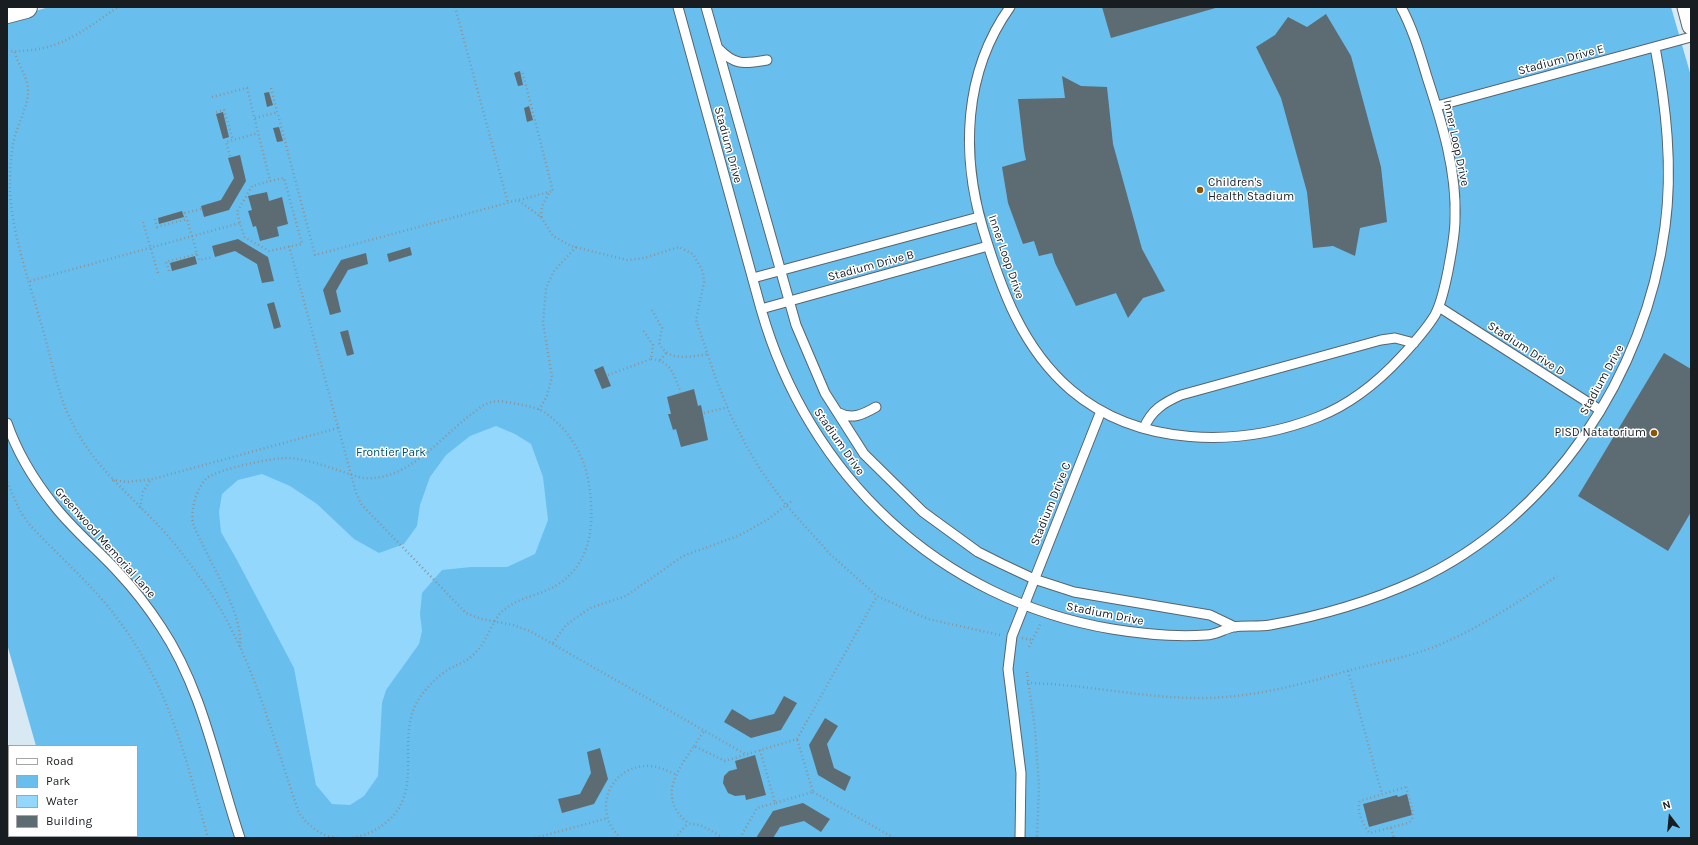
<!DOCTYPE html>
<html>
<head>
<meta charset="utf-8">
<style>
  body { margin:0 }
  #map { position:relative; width:1698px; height:845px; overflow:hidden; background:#d9e9f3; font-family:Karla,sans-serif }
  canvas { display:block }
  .frame { position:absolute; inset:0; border:8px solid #181d21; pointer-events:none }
  .legend { position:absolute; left:8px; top:745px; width:130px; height:92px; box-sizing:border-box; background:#fff; border:1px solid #a3a5a6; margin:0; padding:5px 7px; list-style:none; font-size:12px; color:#181d21 }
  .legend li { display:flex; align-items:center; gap:8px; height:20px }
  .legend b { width:20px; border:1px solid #a3a5a6 }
  .north { position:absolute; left:1650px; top:797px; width:40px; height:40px; -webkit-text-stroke:3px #fff; paint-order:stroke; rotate:344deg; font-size:11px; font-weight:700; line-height:16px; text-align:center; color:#181d21 }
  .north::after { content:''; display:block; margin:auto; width:14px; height:18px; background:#181d21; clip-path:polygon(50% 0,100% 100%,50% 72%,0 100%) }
</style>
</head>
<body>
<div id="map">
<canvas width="1698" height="845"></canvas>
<div class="frame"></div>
<ul class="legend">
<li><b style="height:5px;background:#fff"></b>Road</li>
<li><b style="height:11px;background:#68bfee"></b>Park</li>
<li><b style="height:11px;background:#94d7fd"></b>Water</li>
<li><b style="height:11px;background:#5d6b73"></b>Building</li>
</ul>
<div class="north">N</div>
</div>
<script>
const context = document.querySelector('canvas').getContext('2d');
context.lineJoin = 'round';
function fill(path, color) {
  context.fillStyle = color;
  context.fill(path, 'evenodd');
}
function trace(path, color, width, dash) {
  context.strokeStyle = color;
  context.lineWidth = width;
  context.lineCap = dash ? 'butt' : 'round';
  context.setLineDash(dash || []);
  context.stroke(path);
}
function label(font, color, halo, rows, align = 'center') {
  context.font = font + ' Karla,sans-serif';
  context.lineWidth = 3;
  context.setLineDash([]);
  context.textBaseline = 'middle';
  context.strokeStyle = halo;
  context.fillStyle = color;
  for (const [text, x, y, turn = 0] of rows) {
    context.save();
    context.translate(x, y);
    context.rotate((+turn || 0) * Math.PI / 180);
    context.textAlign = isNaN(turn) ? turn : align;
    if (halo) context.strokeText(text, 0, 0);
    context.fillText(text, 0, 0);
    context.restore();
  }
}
const green = new Path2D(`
  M 49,7 L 1671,7 L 1691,76 L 1691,838 L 63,838 L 62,836 L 137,836 L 137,746 L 36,746 L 7,644 L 7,19 Z`);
const water = new Path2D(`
  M 496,426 L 515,434 L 531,444 L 543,477 L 548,520 L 535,554 L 507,567 L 471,567 L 442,570 L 422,593 L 420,614 L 422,631 L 419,644 L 386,690 L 382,703 L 378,776 L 364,796 L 350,805 L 332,804 L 316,785 L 294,668 L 237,560 L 221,532 L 219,512 L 222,494 L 238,480 L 262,474 L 290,486 L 317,504 L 354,539 L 379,553 L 404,544 L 417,526 L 420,505 L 430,477 L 446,455 L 470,436 Z`);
const building = new Path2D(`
  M 1102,7 L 1219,7 L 1111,38 Z
  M 1326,14 L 1351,56 L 1381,167 L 1387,222 L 1360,228 L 1355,256 L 1333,246 L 1313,248 L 1307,192 L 1281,98 L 1256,47 L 1275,35 L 1288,17 L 1307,27 Z
  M 520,71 L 523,85 L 518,86 L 514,73 Z
  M 1062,76 L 1081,86 L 1107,87 L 1113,144 L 1142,249 L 1165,291 L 1143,298 L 1128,318 L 1116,293 L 1076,306 L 1055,263 L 1052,253 L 1039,256 L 1034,241 L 1023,244 L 1008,203 L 1002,167 L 1026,160 L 1024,150 L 1018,99 L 1065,98 Z
  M 269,92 L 273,105 L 267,107 L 264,93 Z
  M 529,106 L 533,120 L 527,122 L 524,108 Z
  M 223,112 L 229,137 L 223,139 L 216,114 Z
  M 279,127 L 283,141 L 277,142 L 273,128 Z
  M 240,155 L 246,181 L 229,210 L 204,217 L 201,206 L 221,200 L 234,178 L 228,158 Z
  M 267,192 L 269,201 L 282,197 L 288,224 L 277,227 L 279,236 L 260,241 L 256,226 L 253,227 L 248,211 L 252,210 L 248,196 Z
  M 182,211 L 184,217 L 159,224 L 158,218 Z
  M 238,239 L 268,257 L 274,281 L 262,283 L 257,264 L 235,251 L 215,257 L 212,246 Z
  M 410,247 L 412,255 L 389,262 L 387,254 Z
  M 366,253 L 368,264 L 348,270 L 336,291 L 341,312 L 330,315 L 323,290 L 341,260 Z
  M 195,256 L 197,264 L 172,271 L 170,263 Z
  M 274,302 L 281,327 L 274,329 L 267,304 Z
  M 348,330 L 354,354 L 347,356 L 340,332 Z
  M 1664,353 L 1691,369 L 1691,512 L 1668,551 L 1578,496 Z
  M 603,366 L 611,386 L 602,389 L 594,370 Z
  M 694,389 L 698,406 L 701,405 L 708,440 L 681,447 L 676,429 L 673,430 L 668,414 L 671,414 L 667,397 Z
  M 784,696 L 797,703 L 781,730 L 751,738 L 724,722 L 732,709 L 750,720 L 774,714 Z
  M 825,718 L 838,726 L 827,744 L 834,768 L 851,777 L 845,791 L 818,775 L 809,745 Z
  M 600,748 L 608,779 L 594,804 L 562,813 L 558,799 L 580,794 L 591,773 L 587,752 Z
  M 755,755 L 766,795 L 746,800 L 745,795 L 735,796 L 728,793 L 723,783 L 724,776 L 729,771 L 737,769 L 735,761 Z
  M 1407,794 L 1412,815 L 1369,827 L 1363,804 L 1397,795 L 1398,797 Z
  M 803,803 L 830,819 L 821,832 L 804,821 L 780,827 L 773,838 L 756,838 L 773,811 Z`);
const path = new Path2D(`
  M 455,7 L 508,203
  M 7,51 C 58,53 78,34 118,7
  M 15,52 C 18,66 28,76 28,91 C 28,105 22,115 18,127 C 11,144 10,168 10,186 C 10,228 30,285 42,326 C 50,355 56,385 67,412 C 91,467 130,493 168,536 C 180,550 191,565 201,579 C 252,650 271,733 299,813 C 308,825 321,837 338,838
  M 271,88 L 315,255 L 518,200 L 541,217 L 553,236 L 571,246 L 627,260 L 644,258 L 679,247 L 693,254 L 703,272 L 704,282 L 696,320 L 716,379 L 731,416 L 747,447 L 762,472 L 786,505 L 830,554 L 877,596 L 928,619 L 1000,635
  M 212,97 L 247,88 L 270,181 L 284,178 L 302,244 L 269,251 L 244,237 L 237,212 L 252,186 L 270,181
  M 216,112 L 224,110 L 233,140
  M 255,118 L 278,112
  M 230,156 L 226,142 L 258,133
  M 519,200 L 553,191 L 522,70
  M 201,209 L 185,213 L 199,260 L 213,257
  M 541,217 L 542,206 L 549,193
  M 155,219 L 157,227 L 187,219
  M 143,222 L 158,273
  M 289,246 L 356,493 L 362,505 L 466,613 L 481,619 L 513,625 L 530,631 L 745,754
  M 169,271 L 166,262 L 197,254
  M 30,281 L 240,223
  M 652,310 L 662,328 L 659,343 C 668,362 690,357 707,354
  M 651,359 C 672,361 674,376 681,393
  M 660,360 L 666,353
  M 608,375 L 651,359 L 653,345 L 643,330
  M 539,410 L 547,396 L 552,377 L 543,323 L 546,288 L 554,271 L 576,247
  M 704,413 L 728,407
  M 112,480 L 127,482 L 153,479 L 338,428
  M 7,482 L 21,513 L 30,525 C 58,556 92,584 117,618 C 170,688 185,756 208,838
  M 140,508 L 143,492 L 151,479
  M 1022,638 L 1032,640
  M 553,643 L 566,625 L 590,608 L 626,596 L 683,556 L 738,536 L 767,520 L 793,500
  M 240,647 C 243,615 215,572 202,543 C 199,537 195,530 193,523 C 190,510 197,487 207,478 C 219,469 274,457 289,458 C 314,460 338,471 362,478 C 407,482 438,440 469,416 C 476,411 484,403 492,402 C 500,400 511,403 518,404 C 527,406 536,407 544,412 C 569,429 585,456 589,485 C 595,522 592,563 557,585 C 541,595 520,597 505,609 C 491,620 488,641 475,653 C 468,661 458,664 449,669 C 436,677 425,689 417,702 C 396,740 424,789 388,821 C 376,831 365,836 350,838
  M 1029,647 L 1041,623
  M 1348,671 L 1382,794
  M 1027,672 L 1035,729 L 1039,786 L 1037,838
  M 1027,683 C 1087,684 1145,699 1205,698 C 1254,697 1300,685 1347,671 C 1376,663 1405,658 1434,647 C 1478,629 1517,603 1557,576
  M 694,746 L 704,731
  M 760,750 L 775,803 L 813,792 L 797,739
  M 1406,787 L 1413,813 L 1412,820 L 1408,823 L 1370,833 C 1363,826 1356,810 1360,801 Z
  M 813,792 L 894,838
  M 1391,828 L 1394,838
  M 535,838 L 608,818
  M 621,838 C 591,812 609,765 649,766 C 658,766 667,771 675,774
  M 675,838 L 688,823
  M 723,838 C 716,834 709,829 702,826 C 697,824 691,825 687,822 C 657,797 678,770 694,746 L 725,761 L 797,739 L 877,596
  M 740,838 L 757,808 L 775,803`);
const service = new Path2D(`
  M 678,7 L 761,309 C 808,475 939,600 1112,629 C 1142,634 1175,637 1206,635 C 1216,635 1224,629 1233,627 C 1245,625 1258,627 1270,625 C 1320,616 1369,602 1415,581 C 1552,518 1646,374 1665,227 C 1673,167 1666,106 1655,47
  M 706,7 L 796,325 L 825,393 L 864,454 L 923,512 L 978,552 L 1002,564 L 1034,579 L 1074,592 L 1210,615 L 1235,627
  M 1010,7 C 963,73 961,155 983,229 C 1001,289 1022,348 1071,390 C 1138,447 1239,448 1318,417 C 1351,404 1379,381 1402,356 C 1414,343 1426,330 1435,315 C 1442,302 1445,285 1448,271 C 1451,254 1455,236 1455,219 C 1457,171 1442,123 1427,77 C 1420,54 1413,29 1401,7
  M 718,48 C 735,66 744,64 767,60
  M 1437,106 L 1691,37
  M 753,278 L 979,217
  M 1439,307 L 1600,410
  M 761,309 L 988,246
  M 837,412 C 852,420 862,415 876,407
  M 7,423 C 17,452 34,480 53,504 C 72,529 97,549 118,572 C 134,589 148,607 161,627 C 203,690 216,766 240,838
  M 1144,428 C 1151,410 1165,402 1181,395 L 1381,340 L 1395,338 L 1414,343
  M 1020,838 L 1021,773 L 1008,669 L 1012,636 L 1101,411`);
const minor = new Path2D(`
  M 1686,7 L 1691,26`);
const tertiary = new Path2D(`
  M 7,12 L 26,7`);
const markers = [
  [1200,190,4,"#8a5601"],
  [1654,433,4,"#8a5601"]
];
const streetNames = [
  ["Stadium Drive E",1561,60,-15],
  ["Inner Loop Drive",1456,143,78],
  ["Stadium Drive",728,145,75],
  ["Inner Loop Drive",1006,257,71],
  ["Stadium Drive B",871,266,-15],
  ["Stadium Drive D",1526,349,33],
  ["Stadium Drive",1602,380,-61],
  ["Stadium Drive",839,442,55],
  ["Stadium Drive C",1051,504,-68],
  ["Greenwood Memorial Lane",105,543,48],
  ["Stadium Drive",1105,614,11]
];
const poiNames = [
  ["Children's",1208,183],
  ["Health Stadium",1208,197],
  ["PISD Natatorium",1646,433,"right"]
];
const parkNames = [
  ["Frontier Park",391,453]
];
fill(green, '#68bfee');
fill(water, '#94d7fd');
fill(building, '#5d6b73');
trace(service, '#57656d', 11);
trace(minor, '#57656d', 19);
trace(tertiary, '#57656d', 24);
trace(path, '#89959c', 2.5, [1, 3]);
trace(service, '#fff', 9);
trace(minor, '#fff', 17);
trace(tertiary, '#fff', 22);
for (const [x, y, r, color] of markers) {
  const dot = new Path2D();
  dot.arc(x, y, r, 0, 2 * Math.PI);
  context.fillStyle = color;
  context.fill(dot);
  trace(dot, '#fff', 1.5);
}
label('12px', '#181d21', '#fff', streetNames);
label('12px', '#181d21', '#fff', poiNames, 'left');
label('12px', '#014d6c', '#fff', parkNames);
</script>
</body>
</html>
